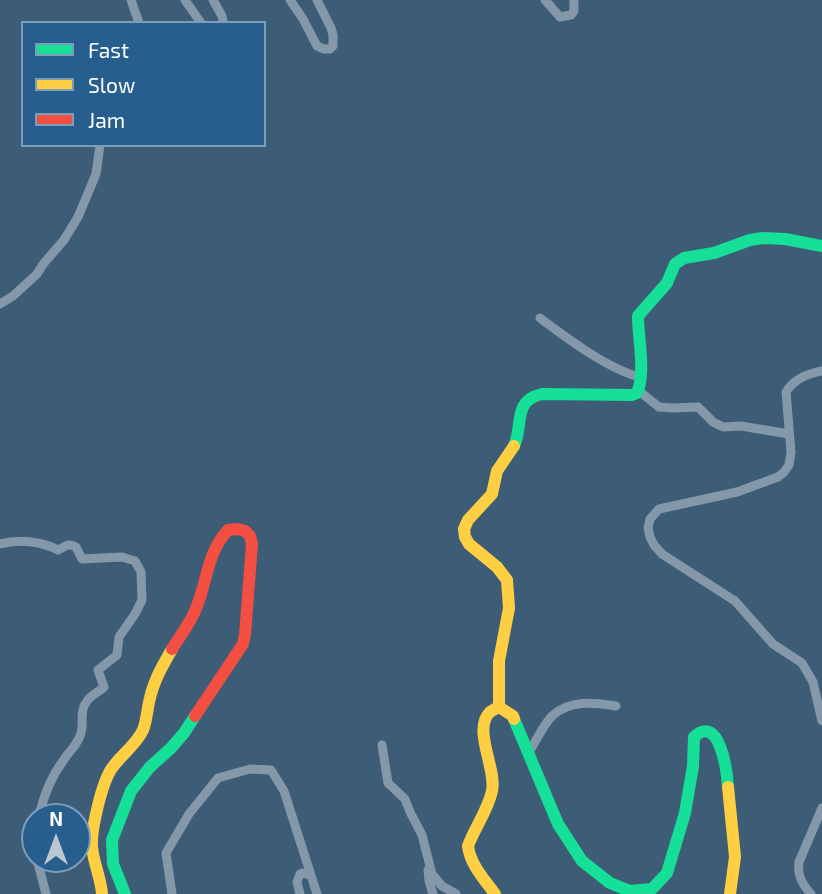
<!DOCTYPE html>
<html>
<head>
<meta charset="utf-8">
<style>
  body { margin:0 }
  #map { position:relative; width:822px; height:894px; overflow:hidden; background:#3d5c76; font-family:"Exo 2",sans-serif }
  canvas { display:block }
  .legend { position:absolute; left:21px; top:21px; width:245px; height:126px; box-sizing:border-box; background:#265e8d; border:2px solid #7d9ebb; margin:0; padding:9px 12px; list-style:none; font-size:21px; color:#fff }
  .legend li { display:flex; align-items:center; gap:14px; height:35px }
  .legend b { width:35px; border:2px solid #7d9ebb }
  .north { position:absolute; left:21px; top:803px; width:70px; height:70px; box-sizing:border-box; background:#265e8d; border:2px solid #7d9ebb; border-radius:50%; rotate:0deg; font-size:19px; font-weight:700; line-height:28px; text-align:center; color:#fff }
  .north::after { content:''; display:block; margin:auto; width:24px; height:32px; background:#bbc6cf; clip-path:polygon(50% 0,100% 100%,50% 72%,0 100%) }
</style>
</head>
<body>
<div id="map">
<canvas width="822" height="894"></canvas>
<ul class="legend">
<li><b style="height:9px;background:#16e098"></b>Fast</li>
<li><b style="height:9px;background:#ffcf43"></b>Slow</li>
<li><b style="height:9px;background:#f24e42"></b>Jam</li>
</ul>
<div class="north">N</div>
</div>
<script>
const context = document.querySelector('canvas').getContext('2d');
context.lineJoin = 'round';
function trace(path, color, width, dash) {
  context.strokeStyle = color;
  context.lineWidth = width;
  context.lineCap = dash ? 'butt' : 'round';
  context.setLineDash(dash || []);
  context.stroke(path);
}
const street = new Path2D(`
  M 131,0 L 139,23
  M 185,0 L 201,23
  M 213,0 L 222,16 L 223,23
  M 290,0 L 303,19 L 317,46 L 324,49 L 330,49 L 333,46 L 333,35 L 331,28 L 317,0
  M 545,0 L 560,17 L 571,15 L 574,11 L 574,0
  M 0,304 L 13,296 L 37,274 L 44,263 L 64,240 L 78,217 L 96,174 L 100,145
  M 540,318 C 567,338 609,370 640,377
  M 822,371 C 807,374 794,379 786,392 L 791,452 L 789,465 L 784,472 L 778,477 L 737,492 L 659,509 L 650,519 L 648,528 L 650,537 L 654,545 L 662,554 L 735,601 L 773,644 L 802,663 L 813,682 L 822,721
  M 639,391 L 659,407 L 673,408 L 698,407 L 713,422 L 723,427 L 741,426 L 789,434
  M 0,544 C 19,539 41,541 58,550 C 65,547 68,542 76,547 L 82,559 L 122,557 L 135,561 L 141,572 L 142,600 L 135,614 L 119,637 L 117,655 L 98,670 L 104,687 C 99,692 91,695 87,701 C 79,711 84,722 81,733 C 78,745 69,751 63,761 C 51,777 43,798 39,817
  M 382,745 L 388,783 L 405,799 L 410,812 L 422,835 L 432,874 L 442,886 L 456,894
  M 528,753 C 536,742 543,725 552,716 C 570,699 595,703 616,706
  M 35,837 L 35,845
  M 37,859 L 46,894
  M 428,870 L 429,881 L 433,894
  M 172,894 L 166,853 L 189,814 L 218,778 L 250,769 L 271,770 L 284,791 L 317,894
  M 300,894 L 297,882 L 300,874 L 302,873 L 310,875
  M 811,894 C 802,884 797,875 799,862 L 822,808`);
const fast = new Path2D(`
  M 514,446 C 524,424 512,401 542,394 L 632,395 L 637,393 C 646,372 638,339 638,316 L 667,283 L 675,264 L 684,258 L 714,253 L 750,240 L 762,238 L 785,239 L 822,246
  M 514,719 L 558,824 L 582,861 L 610,883 L 630,891 L 652,889 L 667,873 L 685,813 L 693,766 L 694,737 C 720,713 727,772 728,787
  M 125,894 L 113,864 L 112,840 L 131,791 L 150,767 L 171,748 L 184,733 L 195,716`);
const slow = new Path2D(`
  M 499,707 L 499,661 L 509,608 L 507,580 L 497,567 L 469,544 L 465,537 L 464,529 L 468,520 L 492,494 L 497,471 L 514,446
  M 728,787 L 735,857 L 730,894
  M 102,894 C 101,878 93,862 92,846 C 91,829 102,782 112,768 C 121,755 136,745 143,730 C 147,720 147,709 150,698 C 154,680 163,665 172,649
  M 495,894 C 484,879 470,864 468,846 C 475,827 488,810 492,791 C 497,769 472,729 490,712 C 490,712 498,707 499,707 L 513,716 L 514,719`);
const jam = new Path2D(`
  M 172,649 C 180,636 192,621 197,606 C 208,578 207,553 228,530 L 238,529 L 245,531 L 250,536 L 252,544 L 245,635 L 243,644 L 195,716`);
trace(street, '#8498aa', 9);
trace(fast, '#16e098', 12);
trace(slow, '#ffcf43', 12);
trace(jam, '#f24e42', 12);
</script>
</body>
</html>
